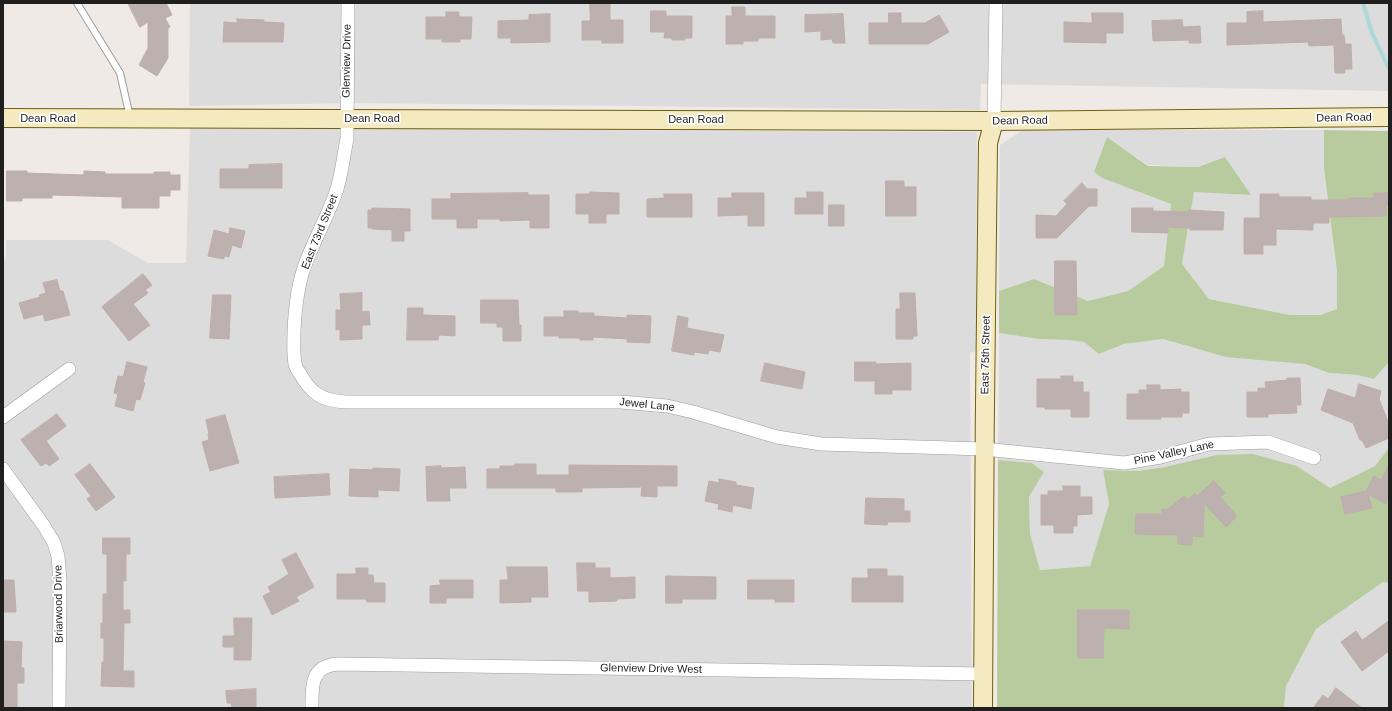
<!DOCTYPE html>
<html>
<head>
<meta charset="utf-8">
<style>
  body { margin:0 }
  #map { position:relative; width:1392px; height:711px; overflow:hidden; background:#efeae6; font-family:Helvetica,sans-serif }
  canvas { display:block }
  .frame { position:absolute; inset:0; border:4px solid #1f1f1f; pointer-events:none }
</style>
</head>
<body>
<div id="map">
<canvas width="1392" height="711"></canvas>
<div class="frame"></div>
</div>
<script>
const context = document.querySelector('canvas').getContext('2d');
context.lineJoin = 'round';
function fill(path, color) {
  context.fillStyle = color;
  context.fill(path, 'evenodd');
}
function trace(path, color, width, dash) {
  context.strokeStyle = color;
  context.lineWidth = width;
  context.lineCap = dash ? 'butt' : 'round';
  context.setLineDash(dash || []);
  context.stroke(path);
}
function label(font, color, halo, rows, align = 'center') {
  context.font = font + ' Helvetica,sans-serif';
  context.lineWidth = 3.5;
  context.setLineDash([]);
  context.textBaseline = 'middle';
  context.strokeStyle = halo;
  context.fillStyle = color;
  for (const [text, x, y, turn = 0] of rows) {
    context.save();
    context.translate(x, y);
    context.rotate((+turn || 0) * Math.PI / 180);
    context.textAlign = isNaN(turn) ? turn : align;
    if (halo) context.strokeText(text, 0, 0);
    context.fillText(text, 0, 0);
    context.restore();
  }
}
const residential = new Path2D(`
  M 190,3 L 1389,3 L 1389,91 L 981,84 L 980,110 L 356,103 L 189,106 Z
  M 190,128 L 977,132 L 976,351 L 970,353 L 972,708 L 3,708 L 3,260 L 6,259 L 6,240 L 108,240 L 148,263 L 186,263 Z
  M 1023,130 L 1324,130 L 1324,169 L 1337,271 L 1337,309 L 1320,315 L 1290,315 L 1209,299 L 1182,264 L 1194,191 L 1250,195 L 1225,157 L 1198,167 L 1148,165 L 1107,137 L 1102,178 L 1171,204 L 1164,266 L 1128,291 L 1088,301 L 1034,279 L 999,291 L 1000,145 Z
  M 999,333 L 1039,339 L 1068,340 L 1084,342 L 1099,354 L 1124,344 L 1163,339 L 1193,348 L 1305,364 L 1329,373 L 1357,375 L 1374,379 L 1389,362 L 1389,448 L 1375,466 L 1330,488 L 1297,466 L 1165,467 L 1138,471 L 1103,470 L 1109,504 L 1090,566 L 1040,570 L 1030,534 L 1029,497 L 1044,472 L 1032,463 L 998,460 Z
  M 1383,582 L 1389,583 L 1389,708 L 1284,708 L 1286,686 L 1316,629 Z`);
const forest = new Path2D(`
  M 1324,130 L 1389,131 L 1389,362 L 1374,379 L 1357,375 L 1329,373 L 1305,364 L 1226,357 L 1163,339 L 1124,344 L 1099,354 L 1084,342 L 1068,340 L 1039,339 L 999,333 L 999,291 L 1034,279 L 1088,301 L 1128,291 L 1164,266 L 1171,204 L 1102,178 L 1094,172 L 1107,137 L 1148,166 L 1198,167 L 1225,157 L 1251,195 L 1194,192 L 1182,264 L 1209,299 L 1290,315 L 1320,315 L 1337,309 L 1337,271 L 1324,169 Z
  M 1389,448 L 1389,583 L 1383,582 L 1316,629 L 1286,686 L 1284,708 L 997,708 L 998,460 L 1032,463 L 1044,472 L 1029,497 L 1030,534 L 1040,570 L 1090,566 L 1109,504 L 1103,470 L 1138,471 L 1165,467 L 1217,455 L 1253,454 L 1297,466 L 1330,488 L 1375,466 Z`);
const stream = new Path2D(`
  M 1363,3 L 1372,33 L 1389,69`);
const building = new Path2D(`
  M 128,3 L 166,3 L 172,15 L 165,18 L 170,27 L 168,28 L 168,58 L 157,76 L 139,65 L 148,48 L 148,22 L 140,27 Z
  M 590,3 L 610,3 L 610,20 L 623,20 L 623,43 L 602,43 L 602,40 L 582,40 L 582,21 L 590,21 Z
  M 732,7 L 745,7 L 745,16 L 775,16 L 775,38 L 758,38 L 758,41 L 743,41 L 743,44 L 726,44 L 726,16 L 732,16 Z
  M 651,11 L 666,11 L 666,16 L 692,16 L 692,38 L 685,38 L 685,40 L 672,40 L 672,38 L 664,38 L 665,32 L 651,32 Z
  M 1263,11 L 1263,22 L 1341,19 L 1342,35 L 1344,35 L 1345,44 L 1351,44 L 1352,69 L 1345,69 L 1345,73 L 1335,73 L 1334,45 L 1309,46 L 1308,42 L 1227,45 L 1227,23 L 1247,23 L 1247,12 Z
  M 446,12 L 459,12 L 459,17 L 472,17 L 471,39 L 460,39 L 460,42 L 442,42 L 442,39 L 426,39 L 426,17 L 446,17 Z
  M 889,13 L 901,13 L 901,23 L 925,23 L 939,15 L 949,32 L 928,44 L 869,44 L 869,23 L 888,23 Z
  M 1092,13 L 1123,13 L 1123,33 L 1106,33 L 1106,43 L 1064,42 L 1064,22 L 1092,23 Z
  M 550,14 L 550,42 L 511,43 L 511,38 L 498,38 L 498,21 L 529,20 L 529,15 Z
  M 843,14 L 845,43 L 833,43 L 832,39 L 821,40 L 821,31 L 805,32 L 805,15 Z
  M 237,19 L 264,20 L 264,22 L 284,23 L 283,42 L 223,42 L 224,22 L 237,23 Z
  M 1182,20 L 1183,27 L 1200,26 L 1201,43 L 1189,43 L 1189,40 L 1153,41 L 1152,21 Z
  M 282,164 L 282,188 L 220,188 L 220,169 L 249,169 L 249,165 Z
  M 7,171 L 27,171 L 27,173 L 84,175 L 84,171 L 105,172 L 105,174 L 154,174 L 154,172 L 170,172 L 170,175 L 180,175 L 180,190 L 170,190 L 170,196 L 159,196 L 159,208 L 122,208 L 122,197 L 52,195 L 52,198 L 22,198 L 22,201 L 7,201 Z
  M 886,181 L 904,181 L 904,187 L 916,187 L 916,216 L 886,216 Z
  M 1082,183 L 1087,189 L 1097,189 L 1097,206 L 1089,206 L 1057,238 L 1036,238 L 1036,215 L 1056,216 L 1067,204 L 1064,201 Z
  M 590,192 L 619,193 L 619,214 L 606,214 L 606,223 L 589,223 L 589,214 L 576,214 L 576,194 L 590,194 Z
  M 807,192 L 823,192 L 823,214 L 795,214 L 795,198 L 807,198 Z
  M 528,193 L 528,195 L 549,195 L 549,228 L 530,228 L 530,220 L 500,221 L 500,219 L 477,219 L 477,228 L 457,228 L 457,219 L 432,219 L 432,199 L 451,199 L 451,194 Z
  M 732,193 L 764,193 L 764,226 L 748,226 L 748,215 L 718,216 L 718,198 L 732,198 Z
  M 1374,193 L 1389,193 L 1389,205 L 1386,205 L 1386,216 L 1329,217 L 1329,223 L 1313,223 L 1313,230 L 1276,229 L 1276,245 L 1263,245 L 1263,254 L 1244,254 L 1244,218 L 1260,218 L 1260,194 L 1279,194 L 1279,197 L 1311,197 L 1311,200 L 1349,200 L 1349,198 L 1374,198 Z
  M 664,194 L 692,194 L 692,217 L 647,217 L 647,199 L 664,198 Z
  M 829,205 L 844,205 L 844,226 L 829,226 Z
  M 372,208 L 410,209 L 410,231 L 404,231 L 404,241 L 392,241 L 392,230 L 372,229 L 372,228 L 368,228 L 368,210 L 372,210 Z
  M 1132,208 L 1153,208 L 1153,211 L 1188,212 L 1189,210 L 1224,212 L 1223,230 L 1190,230 L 1190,228 L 1168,227 L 1168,233 L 1132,232 Z
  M 230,228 L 245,231 L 241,248 L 232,245 L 229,257 L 224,256 L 224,259 L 208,256 L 214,230 L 229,234 Z
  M 1055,261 L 1076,261 L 1077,315 L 1055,315 Z
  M 143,274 L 152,285 L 145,290 L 148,293 L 133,304 L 150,325 L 129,341 L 102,307 Z
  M 57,280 L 60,291 L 63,291 L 70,315 L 45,321 L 43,314 L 24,319 L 19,303 L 40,297 L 39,295 L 46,293 L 43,283 Z
  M 362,293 L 362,312 L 369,311 L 370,325 L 362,325 L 362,339 L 340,340 L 340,329 L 336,330 L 336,310 L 341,310 L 340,294 Z
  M 900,293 L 915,293 L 917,336 L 913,336 L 913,339 L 896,339 L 896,309 L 900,309 Z
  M 213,295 L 231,295 L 229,339 L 210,338 Z
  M 481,300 L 518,300 L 519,325 L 521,325 L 521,341 L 503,341 L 503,327 L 497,327 L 497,323 L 481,323 Z
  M 408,308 L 423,308 L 423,315 L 455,316 L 455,336 L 439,335 L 438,340 L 407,340 Z
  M 564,311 L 578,311 L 578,313 L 594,313 L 594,316 L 627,318 L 627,315 L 651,316 L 650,343 L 627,342 L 627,339 L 593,337 L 593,340 L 580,340 L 580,338 L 559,338 L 559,336 L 544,336 L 544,317 L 564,317 Z
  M 678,316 L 688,318 L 687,328 L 724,335 L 720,352 L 709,350 L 708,354 L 694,352 L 694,355 L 672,351 Z
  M 127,362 L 147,367 L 143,382 L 145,383 L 140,400 L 136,399 L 133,411 L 115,406 L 118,394 L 114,393 L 118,376 L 123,377 Z
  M 855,362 L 876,362 L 876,364 L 911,363 L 911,390 L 892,390 L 892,394 L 875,394 L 875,381 L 855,381 Z
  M 765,363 L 805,372 L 802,389 L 761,381 Z
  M 1061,376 L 1073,376 L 1073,382 L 1083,382 L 1083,392 L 1089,392 L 1089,417 L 1071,417 L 1071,409 L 1045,409 L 1045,407 L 1037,407 L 1037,379 L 1061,379 Z
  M 1287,378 L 1300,378 L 1301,405 L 1296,405 L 1297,413 L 1268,414 L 1268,417 L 1247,417 L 1247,392 L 1258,392 L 1258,388 L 1266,388 L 1265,382 L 1287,380 Z
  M 1359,384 L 1381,391 L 1379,399 L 1389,424 L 1389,438 L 1366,448 L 1362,440 L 1360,440 L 1353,423 L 1321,410 L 1328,389 L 1355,398 Z
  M 1147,385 L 1160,385 L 1160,390 L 1181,389 L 1181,392 L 1189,392 L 1189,413 L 1182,413 L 1182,417 L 1161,417 L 1161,419 L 1127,419 L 1127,394 L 1139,394 L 1139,390 L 1147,390 Z
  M 57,414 L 66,426 L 46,441 L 59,459 L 49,466 L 46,463 L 41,466 L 21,440 Z
  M 225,415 L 239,463 L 210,471 L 202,442 L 209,440 L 208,434 L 209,434 L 206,420 Z
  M 90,464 L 115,497 L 96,511 L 87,499 L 91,496 L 75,475 Z
  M 515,464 L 536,464 L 536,475 L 569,475 L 569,465 L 677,466 L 677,486 L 657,486 L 657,497 L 641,496 L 642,487 L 582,488 L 582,492 L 556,492 L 556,488 L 487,488 L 487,469 L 500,469 L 500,466 L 515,466 Z
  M 1389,465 L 1389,497 L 1386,504 L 1368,494 L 1372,508 L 1345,514 L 1341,497 L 1366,491 L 1374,476 L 1381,480 Z
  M 441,466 L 441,468 L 465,467 L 466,488 L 449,488 L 450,501 L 427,501 L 426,467 Z
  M 373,468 L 400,469 L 399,491 L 378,490 L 378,497 L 349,496 L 350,469 L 373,470 Z
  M 329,474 L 330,495 L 275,498 L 274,477 Z
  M 719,479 L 736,482 L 736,485 L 754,488 L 751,509 L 733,505 L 732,512 L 718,509 L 719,504 L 705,501 L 709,481 L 719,483 Z
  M 1214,481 L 1225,493 L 1220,497 L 1237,516 L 1226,527 L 1204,503 L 1203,537 L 1192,536 L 1192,545 L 1178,544 L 1178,535 L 1135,534 L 1136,514 L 1162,514 L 1162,509 L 1168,509 L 1184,496 L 1188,500 L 1195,493 L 1197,496 Z
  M 1063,486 L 1080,486 L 1080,497 L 1092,497 L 1092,514 L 1077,515 L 1077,526 L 1073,526 L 1073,533 L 1054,533 L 1054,525 L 1041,525 L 1041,495 L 1048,495 L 1048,491 L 1063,491 Z
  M 866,498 L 904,499 L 904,511 L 910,511 L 910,522 L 888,522 L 887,525 L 865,524 Z
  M 103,538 L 130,538 L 130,554 L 126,554 L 126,581 L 123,581 L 123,610 L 130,610 L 130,623 L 124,623 L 123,671 L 134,671 L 134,687 L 101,686 L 102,662 L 104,662 L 104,638 L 101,638 L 101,623 L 103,623 L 103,594 L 107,594 L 107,554 L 103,554 Z
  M 296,553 L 314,587 L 296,597 L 299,601 L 272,615 L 263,596 L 271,592 L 268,587 L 289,574 L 282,560 Z
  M 577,563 L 595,563 L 595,568 L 610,568 L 610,578 L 635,577 L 635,598 L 617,599 L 617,601 L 589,602 L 589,591 L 578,591 Z
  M 507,567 L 547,567 L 548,597 L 531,597 L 531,602 L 500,603 L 500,580 L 508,580 Z
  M 356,568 L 368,568 L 368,575 L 373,575 L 374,583 L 385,583 L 385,602 L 367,602 L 366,599 L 337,599 L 337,574 L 356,574 Z
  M 868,569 L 887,569 L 887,576 L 903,576 L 903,602 L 852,602 L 852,578 L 868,578 Z
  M 666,576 L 716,577 L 716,599 L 682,599 L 682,603 L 666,603 Z
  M 3,580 L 14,580 L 16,612 L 3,612 Z
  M 440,580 L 473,580 L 473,598 L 446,598 L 446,603 L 430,603 L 430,586 L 440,585 Z
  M 748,580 L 794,580 L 794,602 L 775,602 L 775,599 L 748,599 Z
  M 1078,610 L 1129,610 L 1129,629 L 1104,628 L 1103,658 L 1078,658 Z
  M 234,618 L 252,618 L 251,660 L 234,660 L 234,647 L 223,647 L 223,636 L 234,636 Z
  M 1389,621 L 1389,651 L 1362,671 L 1341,642 L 1356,631 L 1362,640 Z
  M 3,641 L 22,642 L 21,668 L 24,668 L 24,683 L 17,683 L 17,708 L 3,708 Z
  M 1336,688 L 1362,708 L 1313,708 L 1323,695 L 1328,699 Z
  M 256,689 L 256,708 L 232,708 L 231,703 L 227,703 L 226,691 Z`);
const lane = new Path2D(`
  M 77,3 L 120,73 L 130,117`);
const street = new Path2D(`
  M 348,3 L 347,139 C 343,157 342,175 336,192 C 328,216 315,238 306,262 C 298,283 295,308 294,331 C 294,342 293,353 295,364 C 296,367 297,370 299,372 C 311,394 322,401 347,402 L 621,402 L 667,406 L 693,412 L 777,437 L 821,444 L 984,449 L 1124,463 L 1161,457 L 1209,444 L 1268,442 L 1314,458
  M 994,121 L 996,3
  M 3,417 L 69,369
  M 3,469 L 44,526 L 54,543 L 58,556 L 60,582 L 59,708
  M 312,708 C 312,687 310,666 338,664 L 983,674`);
const secondary = new Path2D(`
  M 3,118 L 994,121 L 1389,117
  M 983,708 C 983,520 986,331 988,143 L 994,121`);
const streetNames = [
  ["Glenview Drive",347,61,-89],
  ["Dean Road",1344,118,-1],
  ["Dean Road",48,119],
  ["Dean Road",372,119],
  ["Dean Road",696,120],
  ["Dean Road",1020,121,-1],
  ["East 73rd Street",320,232,-68],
  ["East 75th Street",986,355,-89],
  ["Jewel Lane",647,405,6],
  ["Pine Valley Lane",1174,453,-12],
  ["Briarwood Drive",59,604,-91],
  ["Glenview Drive West",651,669,1]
];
fill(residential, '#dddcdc');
fill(forest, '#b7cb9e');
trace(stream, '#aad9d7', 4);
fill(building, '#bcb1af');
trace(building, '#c0adaa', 1);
trace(lane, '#9c9c9c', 8);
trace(street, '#9c9c9c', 14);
trace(secondary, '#6e5f0e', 20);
trace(lane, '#fff', 6);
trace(street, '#fff', 13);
trace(secondary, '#f4e9bf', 18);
label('11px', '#1f1f1f', '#fff', streetNames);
</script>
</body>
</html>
